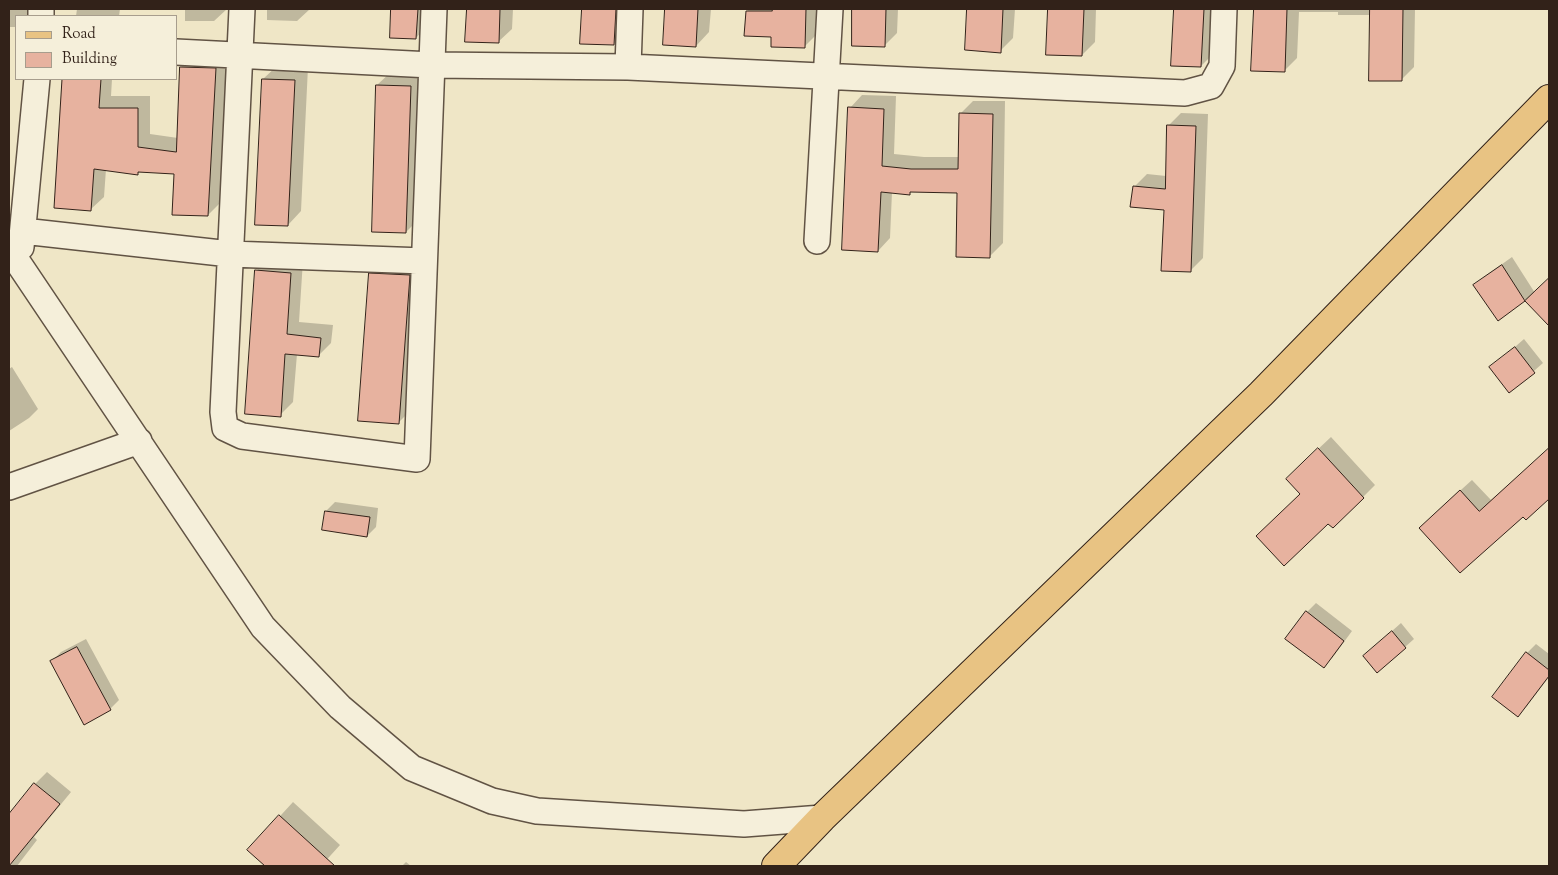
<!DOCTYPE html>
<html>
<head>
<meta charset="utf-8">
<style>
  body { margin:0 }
  #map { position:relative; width:1558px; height:875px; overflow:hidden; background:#efe6c6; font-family:"Sorts Mill Goudy",serif }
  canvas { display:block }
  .frame { position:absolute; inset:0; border:10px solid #322219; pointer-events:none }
  .legend { position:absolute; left:15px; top:15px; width:162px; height:65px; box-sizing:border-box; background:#f5efda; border:1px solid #a79d8d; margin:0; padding:6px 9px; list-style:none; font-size:15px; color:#322219 }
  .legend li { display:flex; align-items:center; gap:10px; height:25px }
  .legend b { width:25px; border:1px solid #a79d8d }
</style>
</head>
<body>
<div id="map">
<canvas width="1558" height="875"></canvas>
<div class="frame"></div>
<ul class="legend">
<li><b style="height:6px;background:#e8c383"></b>Road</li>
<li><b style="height:14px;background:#e7b29f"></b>Building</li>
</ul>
</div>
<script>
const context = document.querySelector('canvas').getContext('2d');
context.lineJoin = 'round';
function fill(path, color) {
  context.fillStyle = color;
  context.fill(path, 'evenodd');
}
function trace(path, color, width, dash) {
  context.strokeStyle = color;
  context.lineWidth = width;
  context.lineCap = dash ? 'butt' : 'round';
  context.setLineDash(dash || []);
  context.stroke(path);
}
const shadow = new Path2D(`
  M 9,9 L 41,9 L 43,16 L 16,16 L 16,27 L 9,27 Z
  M 77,9 L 120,9 L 119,16 L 76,16 Z
  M 185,9 L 227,9 L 214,21 L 185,21 Z
  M 267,9 L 310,9 L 297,21 L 267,20 Z
  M 392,9 L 430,9 L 429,24 L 416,38 L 391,37 Z
  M 468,9 L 513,9 L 512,29 L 498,42 L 467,41 Z
  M 583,9 L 629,9 L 627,30 L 614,44 L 582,42 Z
  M 666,9 L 711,9 L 709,32 L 696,46 L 664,44 Z
  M 749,9 L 818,9 L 817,34 L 805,46 L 773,36 L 747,11 Z
  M 854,9 L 898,9 L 897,33 L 884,46 L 853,45 Z
  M 968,9 L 1015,9 L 1013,38 L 1000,51 L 966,49 Z
  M 1049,9 L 1096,9 L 1095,42 L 1082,55 L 1047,54 Z
  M 1175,9 L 1215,9 L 1214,53 L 1201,66 L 1173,65 Z
  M 1255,9 L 1415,9 L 1414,67 L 1401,80 L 1371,15 L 1338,15 L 1338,12 L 1299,12 L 1297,58 L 1284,71 L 1253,70 Z
  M 194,54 L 228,56 L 221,202 L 208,215 L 176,173 L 141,171 L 137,174 L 106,169 L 104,197 L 91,209 L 55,207 L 63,79 L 112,79 L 111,96 L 150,96 L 150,134 L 178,138 L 181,67 Z
  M 277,66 L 308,67 L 301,211 L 288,225 L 263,79 Z
  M 391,72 L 424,73 L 419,219 L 406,232 L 377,85 Z
  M 862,95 L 896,96 L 894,154 L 924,157 L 959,157 L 960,114 L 973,101 L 1005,101 L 1003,243 L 990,256 L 959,192 L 912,191 L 909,194 L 892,192 L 890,238 L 878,251 L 850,108 Z
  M 1181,113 L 1208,114 L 1203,258 L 1190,271 L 1165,209 L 1134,187 L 1147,174 L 1166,176 L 1168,126 Z
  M 1512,257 L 1535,293 L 1549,279 L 1548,323 L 1525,299 L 1499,320 L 1475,286 L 1484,277 Z
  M 269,258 L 303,260 L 299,322 L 333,325 L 331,343 L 318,356 L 297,354 L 293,402 L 280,415 L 256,271 Z
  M 384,260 L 422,262 L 412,409 L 398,423 L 370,274 Z
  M 1524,339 L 1543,363 L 1510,392 L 1491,368 Z
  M 12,367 L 38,409 L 29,418 L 9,431 L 9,369 Z
  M 1331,437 L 1375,485 L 1363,497 L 1299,467 Z
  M 1549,449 L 1549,498 L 1526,518 L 1523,515 L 1432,516 L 1472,480 L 1491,500 Z
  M 335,502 L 378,508 L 376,527 L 367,536 L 326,511 Z
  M 1316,603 L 1352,631 L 1333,657 L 1324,666 L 1307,612 Z
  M 1401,623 L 1414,639 L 1405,647 L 1364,656 Z
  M 86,639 L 119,700 L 110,709 L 52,661 L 61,652 Z
  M 1536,644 L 1549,654 L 1549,677 L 1527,706 L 1518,715 L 1494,697 L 1527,653 Z
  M 47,772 L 71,792 L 34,837 L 37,840 L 17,866 L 9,866 L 9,816 L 35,784 Z
  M 293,802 L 340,845 L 321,866 L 267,866 L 249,850 Z
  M 406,862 L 411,866 L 402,866 Z`);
const building = new Path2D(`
  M 391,9 L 418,9 L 416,39 L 390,38 Z
  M 467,9 L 500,9 L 499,43 L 465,42 Z
  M 582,9 L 616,9 L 614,45 L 580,44 Z
  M 665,9 L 698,9 L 696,47 L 663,45 Z
  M 772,9 L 806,9 L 805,48 L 771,47 L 771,37 L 744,36 L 746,11 L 772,11 Z
  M 852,9 L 886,9 L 885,47 L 852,46 Z
  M 967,9 L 1003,9 L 1001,53 L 965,50 Z
  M 1048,9 L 1084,9 L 1082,56 L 1046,55 Z
  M 1174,9 L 1204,9 L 1201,67 L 1171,66 Z
  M 1254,9 L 1287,9 L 1285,72 L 1251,71 Z
  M 1370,9 L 1403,9 L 1402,81 L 1369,81 Z
  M 180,67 L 216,68 L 208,216 L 172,215 L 174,174 L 138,172 L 138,175 L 94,169 L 91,211 L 54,208 L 62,79 L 101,79 L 99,108 L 138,108 L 138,147 L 176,152 Z
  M 262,79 L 295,80 L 288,226 L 255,225 Z
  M 376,85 L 411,86 L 406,233 L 372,232 Z
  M 848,107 L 884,109 L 882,166 L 911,169 L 958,169 L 959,113 L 993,114 L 990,258 L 956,257 L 957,193 L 910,192 L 910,195 L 881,192 L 878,252 L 842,250 Z
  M 1167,125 L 1196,126 L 1191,272 L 1161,271 L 1164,210 L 1130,207 L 1133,186 L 1165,189 Z
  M 1502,265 L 1525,301 L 1498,321 L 1473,285 Z
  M 255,270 L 291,273 L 287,334 L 321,338 L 319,357 L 285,354 L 281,417 L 245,414 Z
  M 369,273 L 410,275 L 399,424 L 358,421 Z
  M 1549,278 L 1549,326 L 1525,301 Z
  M 1515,347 L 1535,373 L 1509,393 L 1489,367 Z
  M 1318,448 L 1364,498 L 1333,528 L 1328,524 L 1284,566 L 1256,536 L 1300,494 L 1286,479 Z
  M 1549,448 L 1549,499 L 1526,520 L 1523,517 L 1460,573 L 1419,528 L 1460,490 L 1479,511 Z
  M 325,511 L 370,517 L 367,537 L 322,530 Z
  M 1306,611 L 1344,641 L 1324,668 L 1285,639 Z
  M 1392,631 L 1406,648 L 1377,673 L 1363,656 Z
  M 77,647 L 111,710 L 84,725 L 50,661 Z
  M 1526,652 L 1549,670 L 1549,676 L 1518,717 L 1492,697 Z
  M 34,783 L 60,804 L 9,866 L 9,814 Z
  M 279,815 L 335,866 L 265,866 L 247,850 Z`);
const minor = new Path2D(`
  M 242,9 L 223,412 L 225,428 L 242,436 L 417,459 L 434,9
  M 41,16 L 41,9
  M 176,52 L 431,65 L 628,67 L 1185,93 L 1211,86 L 1222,66 L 1224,9
  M 628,67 L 630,9
  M 23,231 L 230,254 L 424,261
  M 817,241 L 830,9
  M 9,244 L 19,264 L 263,627 L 340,707 L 412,768 L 492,801 L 537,811 L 744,824 L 822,818
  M 21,247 L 37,79
  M 9,487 L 139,441`);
const major = new Path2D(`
  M 776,866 L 822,818 L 1261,394 L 1549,99`);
fill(shadow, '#0003');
fill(building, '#e7b29f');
trace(building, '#322219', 1);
trace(minor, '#615344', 28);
trace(major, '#322219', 30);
trace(minor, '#f5efda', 25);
trace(major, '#e8c383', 28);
</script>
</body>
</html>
